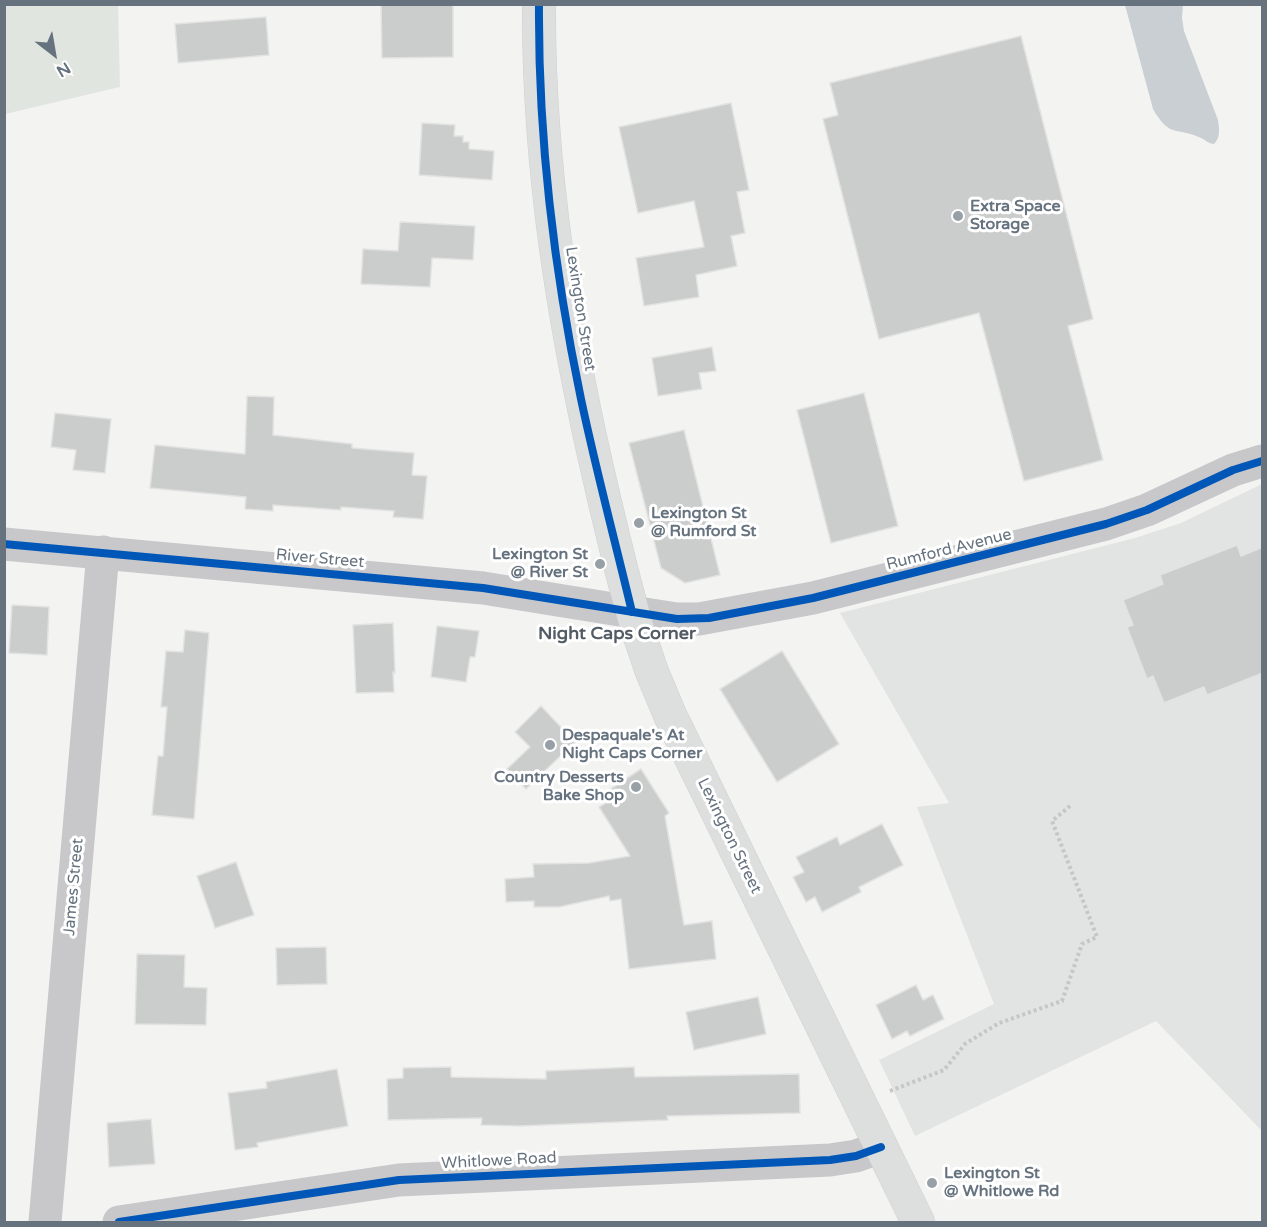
<!DOCTYPE html>
<html>
<head>
<meta charset="utf-8">
<style>
  body { margin:0 }
  #map { position:relative; width:1267px; height:1227px; overflow:hidden; background:#f3f3f2; font-family:"Varela Round",sans-serif }
  canvas { display:block }
  .frame { position:absolute; inset:0; border:6px solid #66737f; pointer-events:none }
  .north { position:absolute; left:24px; top:24px; width:60px; height:60px; -webkit-text-stroke:4px #fff; paint-order:stroke; rotate:149deg; font-size:16px; font-weight:700; line-height:24px; text-align:center; color:#66737f }
  .north::after { content:''; display:block; margin:auto; width:21px; height:27px; background:#66737f; clip-path:polygon(50% 0,100% 100%,50% 72%,0 100%) }
</style>
</head>
<body>
<div id="map">
<canvas width="1267" height="1227"></canvas>
<div class="frame"></div>
<div class="north">N</div>
</div>
<script>
const context = document.querySelector('canvas').getContext('2d');
context.lineJoin = 'round';
function fill(path, color) {
  context.fillStyle = color;
  context.fill(path, 'evenodd');
}
function trace(path, color, width, dash) {
  context.strokeStyle = color;
  context.lineWidth = width;
  context.lineCap = dash ? 'butt' : 'round';
  context.setLineDash(dash || []);
  context.stroke(path);
}
function label(font, color, halo, rows, align = 'center') {
  context.font = font + ' "Varela Round",sans-serif';
  context.lineWidth = 6;
  context.setLineDash([]);
  context.textBaseline = 'middle';
  context.strokeStyle = halo;
  context.fillStyle = color;
  for (const [text, x, y, turn = 0] of rows) {
    context.save();
    context.translate(x, y);
    context.rotate((+turn || 0) * Math.PI / 180);
    context.textAlign = isNaN(turn) ? turn : align;
    if (halo) context.strokeText(text, 0, 0);
    context.fillText(text, 0, 0);
    context.restore();
  }
}
const built = new Path2D(`
  M 1262,484 L 1262,1131 L 1156,1021 L 915,1136 L 879,1060 L 994,1004 L 917,807 L 949,803 L 840,613 L 1135,538 L 1181,523 Z`);
const green = new Path2D(`
  M 4,5 L 118,5 L 120,87 L 5,114 Z`);
const water = new Path2D(`
  M 1125,5 L 1183,5 L 1182,18 L 1184,31 L 1218,120 C 1219,128 1221,137 1214,144 C 1207,143 1206,140 1201,138 C 1176,126 1170,139 1153,109 Z`);
const building = new Path2D(`
  M 381,4 L 453,4 L 453,57 L 382,58 Z
  M 266,17 L 269,55 L 178,63 L 175,24 Z
  M 1021,36 L 1093,319 L 1068,326 L 1103,460 L 1024,481 L 979,313 L 879,339 L 823,119 L 838,115 L 830,83 Z
  M 731,103 L 749,190 L 737,192 L 745,233 L 731,236 L 737,266 L 696,275 L 699,297 L 644,306 L 636,258 L 704,247 L 694,201 L 638,213 L 619,127 Z
  M 422,123 L 455,125 L 454,136 L 463,136 L 463,142 L 469,142 L 469,149 L 494,151 L 492,180 L 419,175 Z
  M 400,222 L 475,226 L 473,260 L 432,258 L 430,287 L 361,284 L 363,249 L 398,251 Z
  M 712,347 L 716,371 L 699,373 L 702,389 L 658,396 L 652,358 Z
  M 864,393 L 898,526 L 831,543 L 797,410 Z
  M 247,396 L 274,397 L 273,435 L 352,444 L 352,448 L 414,453 L 412,475 L 427,476 L 423,519 L 393,517 L 394,511 L 341,507 L 341,510 L 273,505 L 273,511 L 245,509 L 246,497 L 150,488 L 155,445 L 245,454 Z
  M 55,413 L 111,419 L 105,473 L 73,470 L 76,450 L 51,447 Z
  M 684,430 L 720,575 L 685,583 L 661,568 L 629,443 Z
  M 1237,545 L 1241,556 L 1263,547 L 1263,673 L 1207,695 L 1204,687 L 1164,703 L 1153,676 L 1147,679 L 1127,627 L 1133,625 L 1123,600 L 1163,584 L 1160,575 Z
  M 12,605 L 49,607 L 47,655 L 9,653 Z
  M 393,623 L 395,673 L 393,672 L 394,692 L 356,693 L 353,625 Z
  M 437,626 L 479,631 L 475,657 L 470,657 L 466,682 L 431,677 Z
  M 185,630 L 209,633 L 194,819 L 152,815 L 158,756 L 163,756 L 167,707 L 161,707 L 166,651 L 183,652 Z
  M 782,651 L 839,744 L 777,782 L 720,689 Z
  M 541,706 L 575,742 L 526,789 L 507,769 L 530,747 L 515,732 Z
  M 641,769 L 669,813 L 665,816 L 684,925 L 712,921 L 716,959 L 629,969 L 621,899 L 610,901 L 609,896 L 559,907 L 534,907 L 534,901 L 506,902 L 505,879 L 534,877 L 533,864 L 589,863 L 630,856 L 599,807 L 614,798 L 609,790 Z
  M 882,824 L 903,865 L 859,887 L 861,892 L 822,912 L 815,897 L 806,902 L 793,877 L 804,872 L 796,857 L 837,837 L 840,845 Z
  M 236,862 L 254,915 L 215,928 L 197,876 Z
  M 326,947 L 327,984 L 277,985 L 276,948 Z
  M 137,954 L 185,955 L 184,987 L 207,988 L 206,1025 L 135,1024 Z
  M 916,985 L 923,1000 L 933,995 L 944,1019 L 910,1036 L 907,1031 L 892,1039 L 876,1005 Z
  M 758,997 L 766,1034 L 694,1050 L 686,1012 Z
  M 451,1067 L 451,1077 L 546,1079 L 546,1071 L 634,1067 L 635,1077 L 799,1074 L 800,1113 L 667,1116 L 668,1120 L 519,1126 L 481,1125 L 482,1118 L 388,1120 L 387,1079 L 403,1078 L 403,1068 Z
  M 337,1069 L 348,1126 L 257,1143 L 258,1147 L 235,1150 L 228,1093 L 267,1088 L 266,1082 Z
  M 151,1119 L 155,1164 L 109,1167 L 107,1123 Z`);
const path = new Path2D(`
  M 890,1091 L 944,1070 L 965,1044 L 999,1023 L 1062,1001 L 1082,944 L 1097,937 L 1052,821 L 1070,806`);
const minor = new Path2D(`
  M 632,612 L 677,619 L 699,619 L 813,598 L 1106,524 L 1147,510 L 1233,470 L 1262,461
  M 45,1222 L 103,552
  M 119,1222 L 399,1180 L 830,1160 L 856,1156 L 881,1147`);
const tertiary = new Path2D(`
  M 4,544 L 483,588 L 632,612`);
const primary = new Path2D(`
  M 539,4 C 538,170 565,333 603,494 C 614,540 625,588 639,634 L 652,672 L 670,715 L 918,1222`);
const cycleway = new Path2D(`
  M 539,4 C 538,136 554,270 581,399 C 596,470 615,541 632,612
  M 4,544 L 483,588 L 677,619 L 709,618 L 813,598 L 1106,524 L 1147,510 L 1233,470 L 1262,461
  M 119,1222 L 399,1180 L 830,1160 L 856,1156 L 881,1147`);
const markers = [
  [958,216,6,"#97a0a7"],
  [639,523,6,"#97a0a7"],
  [600,564,6,"#97a0a7"],
  [550,745,6,"#97a0a7"],
  [636,787,6,"#97a0a7"],
  [932,1183,6,"#97a0a7"]
];
const poiNames = [
  ["Extra Space",970,207],
  ["Storage",970,225],
  ["Lexington St",651,514],
  ["@ Rumford St",651,532],
  ["Lexington St",588,555,"right"],
  ["@ River St",588,573,"right"],
  ["Despaquale's At",562,736],
  ["Night Caps Corner",562,754],
  ["Country Desserts",624,778,"right"],
  ["Bake Shop",624,796,"right"],
  ["Lexington St",944,1174],
  ["@ Whitlowe Rd",944,1192]
];
const streetNames = [
  ["Lexington Street",580,309,81],
  ["Rumford Avenue",949,550,-14],
  ["River Street",320,559,5],
  ["Lexington Street",729,836,64],
  ["James Street",74,887,-85],
  ["Whitlowe Road",499,1161,-3]
];
const neighbourhoodNames = [
  ["Night Caps Corner",617,634]
];
fill(built, '#e2e3e3');
fill(green, '#e1e5e0');
fill(water, '#c9cfd2');
fill(building, '#cbcccc');
trace(building, '#e2e2e2', 1.5);
trace(primary, '#d0d1d2', 34);
trace(path, '#c5c6c7', 4, [3, 3]);
trace(minor, '#c8c8ca', 33);
trace(tertiary, '#c8c8ca', 33);
trace(primary, '#dddede', 33);
trace(cycleway, '#0057b8', 8);
for (const [x, y, r, color] of markers) {
  const dot = new Path2D();
  dot.arc(x, y, r, 0, 2 * Math.PI);
  context.fillStyle = color;
  context.fill(dot);
  trace(dot, '#fff', 2);
}
label('bold 16px', '#66737f', '#fff', poiNames, 'left');
label('16px', '#66737f', '#fff', streetNames);
label('bold 18px', '#535c65', '#fff', neighbourhoodNames);
</script>
</body>
</html>
